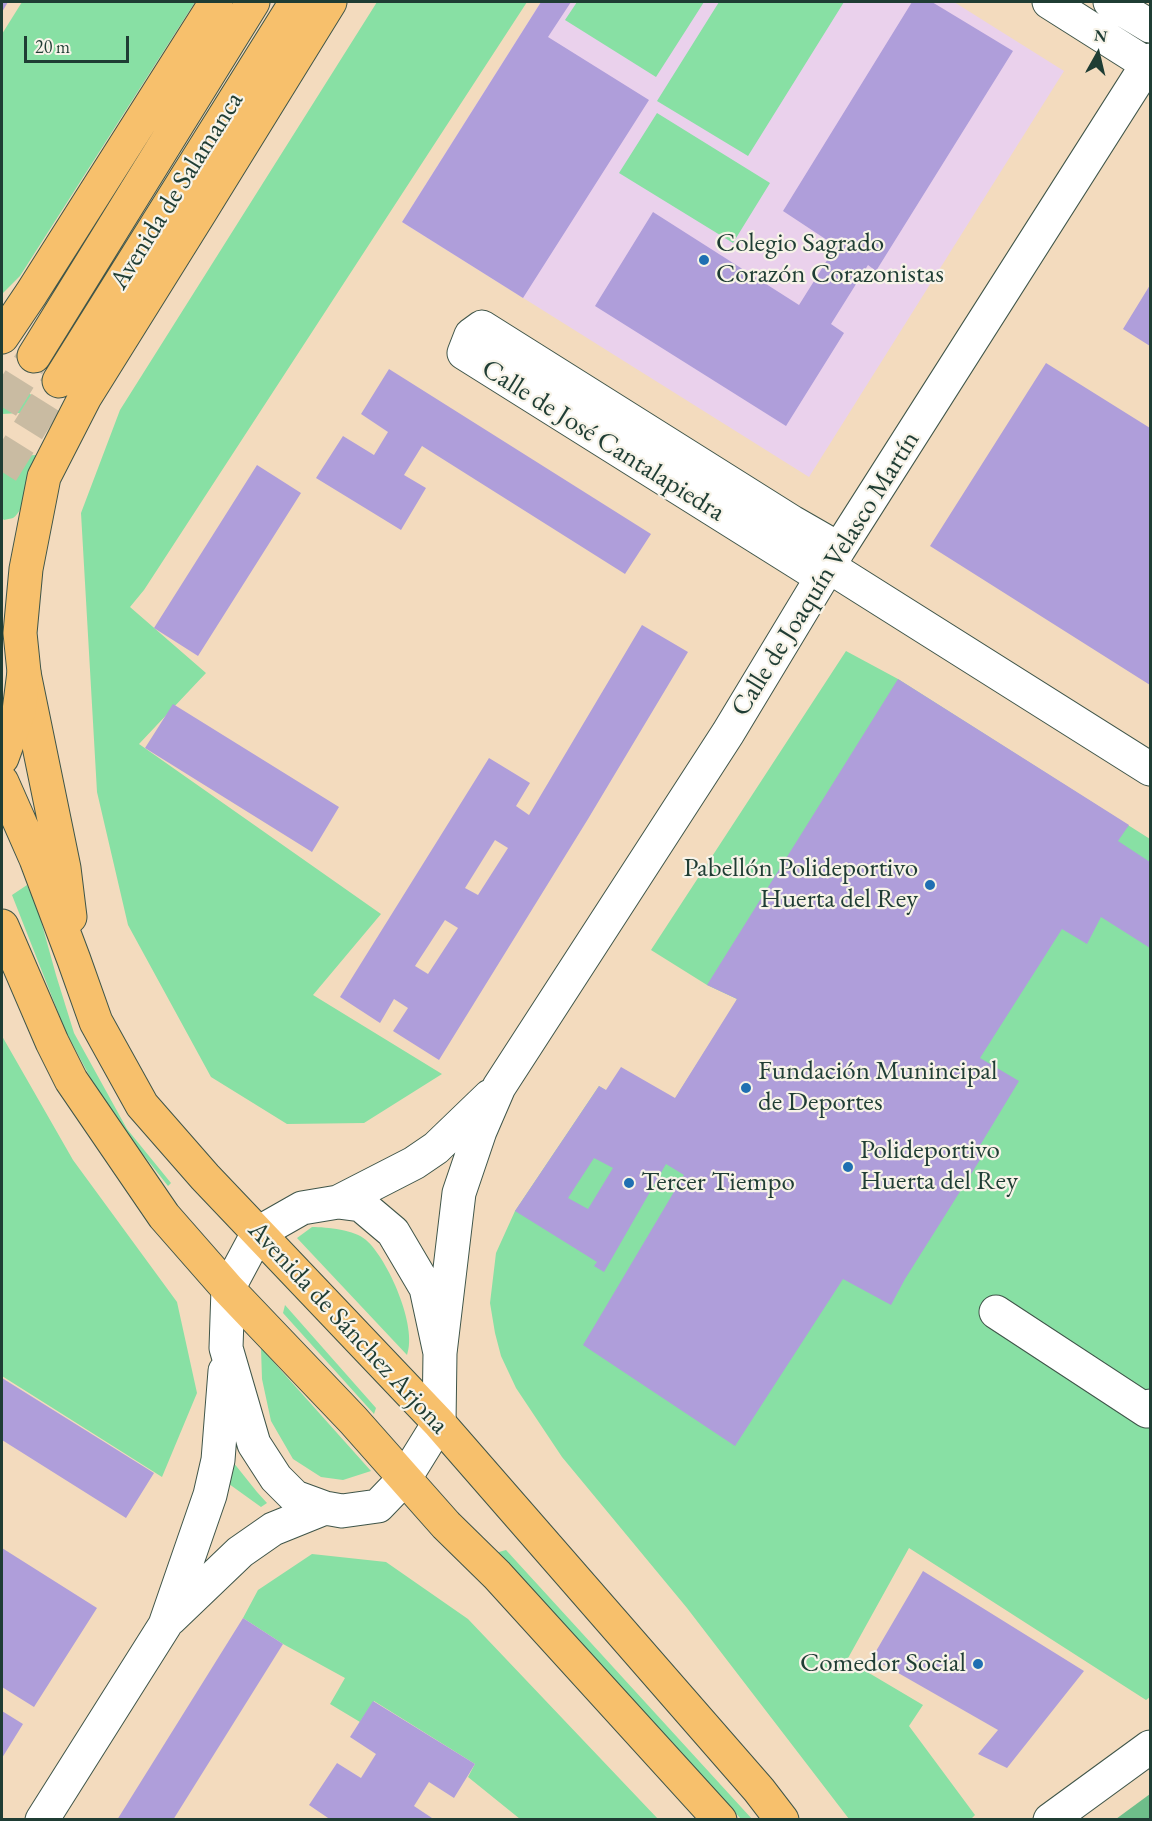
<!DOCTYPE html>
<html>
<head>
<meta charset="utf-8">
<style>
  body { margin:0 }
  #map { position:relative; width:1152px; height:1821px; overflow:hidden; background:#f3dbbe; font-family:"EB Garamond",serif }
  canvas { display:block }
  .frame { position:absolute; inset:0; border:3px solid #1f3d34; pointer-events:none }
  .north { position:absolute; left:1068px; top:24px; width:60px; height:60px; -webkit-text-stroke:4px #f7f3e8; paint-order:stroke; rotate:8deg; font-size:16px; font-weight:700; line-height:24px; text-align:center; color:#1f3d34 }
  .north::after { content:''; display:block; margin:auto; width:21px; height:27px; background:#1f3d34; clip-path:polygon(50% 0,100% 100%,50% 72%,0 100%) }
  .scale { position:absolute; left:24px; top:36px; width:105px; height:27px; box-sizing:border-box; border:3px solid #1f3d34; border-top:0; padding-left:8px; font-size:18px; line-height:21px; white-space:nowrap; color:#1f3d34; -webkit-text-stroke:4px #f7f3e8; paint-order:stroke }
</style>
</head>
<body>
<div id="map">
<canvas width="1152" height="1821"></canvas>
<div class="frame"></div>
<div class="north">N</div>
<div class="scale">20 m</div>
</div>
<script>
const context = document.querySelector('canvas').getContext('2d');
context.lineJoin = 'round';
function fill(path, color) {
  context.fillStyle = color;
  context.fill(path, 'evenodd');
}
function trace(path, color, width, dash) {
  context.strokeStyle = color;
  context.lineWidth = width;
  context.lineCap = dash ? 'butt' : 'round';
  context.setLineDash(dash || []);
  context.stroke(path);
}
function label(font, color, halo, rows, align = 'center') {
  context.font = font + ' "EB Garamond",serif';
  context.lineWidth = 4.5;
  context.setLineDash([]);
  context.textBaseline = 'middle';
  context.strokeStyle = halo;
  context.fillStyle = color;
  for (const [text, x, y, turn = 0] of rows) {
    context.save();
    context.translate(x, y);
    context.rotate((+turn || 0) * Math.PI / 180);
    context.textAlign = isNaN(turn) ? turn : align;
    if (halo) context.strokeText(text, 0, 0);
    context.fillText(text, 0, 0);
    context.restore();
  }
}
const built = new Path2D(`
  M 541,2 L 954,2 L 1064,71 L 809,477 L 402,222 Z`);
const green = new Path2D(`
  M 22,2 L 195,2 L 20,276 L 2,294 L 2,34 Z
  M 377,2 L 527,2 L 144,590 L 130,607 L 206,673 L 139,744 L 381,914 L 313,995 L 442,1074 L 364,1123 L 287,1124 L 211,1077 L 128,925 L 97,792 L 81,513 L 120,410 Z
  M 577,2 L 704,2 L 656,77 L 565,20 Z
  M 719,2 L 844,2 L 748,156 L 657,101 Z
  M 657,113 L 770,183 L 733,243 L 619,173 Z
  M 2,375 L 55,411 L 2,414 Z
  M 38,455 C 33,470 26,510 13,518 C 11,519 6,519 4,520 L 2,518 L 2,456 Z
  M 846,651 L 898,679 L 1150,839 L 1150,1697 L 1146,1700 L 909,1548 L 847,1660 L 923,1705 L 909,1726 L 975,1815 L 970,1820 L 849,1819 L 687,1608 L 562,1457 L 516,1388 L 501,1356 L 495,1333 L 490,1303 L 496,1253 L 515,1211 L 599,1086 L 659,1124 L 734,1005 L 737,999 L 707,985 L 651,950 Z
  M 27,885 L 38,910 L 56,975 L 74,1033 L 127,1129 L 171,1183 L 168,1186 L 107,1109 L 65,1030 L 12,895 Z
  M 2,1036 L 73,1160 L 177,1302 L 197,1393 L 162,1477 L 2,1376 Z
  M 312,1227 C 327,1227 355,1230 366,1240 C 388,1259 418,1327 407,1355 L 297,1238 Z
  M 285,1305 L 376,1408 L 374,1414 L 283,1313 Z
  M 261,1348 L 371,1471 L 343,1480 L 321,1477 L 293,1459 L 271,1421 L 262,1379 Z
  M 233,1462 L 257,1492 L 267,1503 L 261,1507 L 229,1484 Z
  M 506,1550 L 752,1819 L 741,1819 L 498,1557 L 499,1552 Z
  M 312,1554 L 386,1562 L 468,1619 L 658,1819 L 520,1819 L 468,1777 L 475,1764 L 374,1701 L 360,1722 L 330,1704 L 345,1678 L 283,1644 L 243,1618 L 258,1590 Z`);
const forest = new Path2D(`
  M 1150,1794 L 1150,1819 L 1116,1819 Z`);
const building = new Path2D(`
  M 2,2 L 8,2 L 2,12 Z
  M 541,2 L 571,2 L 548,37 L 649,100 L 523,298 L 402,222 Z
  M 912,2 L 932,2 L 1013,51 L 876,271 L 868,265 L 831,324 L 844,333 L 786,426 L 595,306 L 653,212 L 799,305 L 836,246 L 783,211 Z
  M 1150,285 L 1150,346 L 1123,329 Z
  M 1046,363 L 1150,428 L 1150,685 L 930,546 Z
  M 389,369 L 651,534 L 625,574 L 422,446 L 404,475 L 426,488 L 401,530 L 316,478 L 343,436 L 374,455 L 388,432 L 361,414 Z
  M 257,465 L 301,493 L 198,656 L 154,628 Z
  M 642,625 L 688,652 L 588,819 L 439,1060 L 393,1031 L 408,1008 L 394,999 L 380,1023 L 340,997 L 489,758 L 530,783 L 516,806 L 529,815 ZM 495,840 L 508,848 L 478,895 L 465,888 ZM 445,920 L 458,928 L 428,974 L 415,966 Z
  M 898,679 L 1129,825 L 1118,841 L 1150,862 L 1150,948 L 1101,917 L 1087,944 L 1062,929 L 980,1058 L 1019,1081 L 976,1152 L 983,1155 L 905,1279 L 891,1305 L 843,1279 L 735,1446 L 583,1345 L 684,1175 L 666,1164 L 604,1272 L 594,1266 L 597,1262 L 515,1211 L 599,1086 L 606,1090 L 621,1067 L 675,1098 L 737,999 L 707,985 ZM 594,1158 L 613,1168 L 588,1209 L 568,1198 Z
  M 173,704 L 339,807 L 312,852 L 145,748 Z
  M 2,1378 L 154,1473 L 126,1518 L 2,1440 Z
  M 2,1548 L 97,1608 L 34,1707 L 2,1687 Z
  M 923,1571 L 1084,1671 L 1007,1768 L 978,1754 L 998,1730 L 872,1658 Z
  M 243,1618 L 283,1644 L 173,1820 L 117,1820 Z
  M 373,1701 L 475,1764 L 454,1798 L 429,1782 L 414,1806 L 435,1820 L 331,1820 L 309,1805 L 337,1763 L 361,1778 L 376,1754 L 350,1737 Z
  M 2,1711 L 23,1724 L 2,1758 Z`);
const highwayTunnel = new Path2D(`
  M 2,407 L 34,356
  M 2,472 L 59,381`);
const minor = new Path2D(`
  M 1049,2 L 1147,64
  M 1110,2 L 1150,26
  M 828,566 L 1150,769
  M 821,577 L 464,353 L 471,335 L 482,327 L 792,522 L 839,549
  M 338,1202 L 361,1205 L 393,1232 L 426,1288 L 440,1353 L 439,1423 L 405,1478 L 378,1506 L 342,1511 L 325,1508 L 295,1497 L 276,1478 L 254,1444 L 226,1348 L 228,1289 L 258,1233 L 302,1208 Z
  M 338,1202 L 414,1163 L 436,1148 L 490,1096
  M 996,1312 L 1147,1411 L 1150,1406
  M 440,1353 L 459,1193 L 480,1131 L 499,1087 L 728,733 L 839,549 L 1150,60
  M 170,1619 L 240,1552 L 273,1529 L 325,1508
  M 42,1820 L 165,1625 L 210,1495 L 218,1460 L 225,1371
  M 1050,1820 L 1150,1747`);
const major = new Path2D(`
  M 24,673 L 64,868 L 70,917
  M 2,782 L 36,859 L 74,960 L 96,1022 L 142,1105 L 205,1177 L 439,1423 L 759,1790 L 782,1820
  M 2,926 L 52,1042 L 71,1080 L 164,1216 L 228,1289 L 353,1420 L 446,1525 L 497,1575 L 720,1820`);
const highway = new Path2D(`
  M 2,337 L 31,294 L 216,2
  M 34,356 L 253,2
  M 59,381 L 296,2
  M 2,758 L 19,711 L 24,672 L 20,633 L 26,569 L 44,477 L 85,397 L 201,211 L 330,2`);
const markers = [
  [704,260,6,"#1f6fb2"],
  [930,885,6,"#1f6fb2"],
  [746,1088,6,"#1f6fb2"],
  [848,1167,6,"#1f6fb2"],
  [629,1183,6,"#1f6fb2"],
  [978,1664,6,"#1f6fb2"]
];
const streetNames = [
  ["Avenida de Salamanca",177,191,-58],
  ["Calle de José Cantalapiedra",603,441,32],
  ["Calle de Joaquín Velasco Martín",826,574,-58],
  ["Avenida de Sánchez Arjona",348,1328,47]
];
const poiNames = [
  ["Colegio Sagrado",716,244],
  ["Corazón Corazonistas",716,275],
  ["Pabellón Polideportivo",918,869,"right"],
  ["Huerta del Rey",918,900,"right"],
  ["Fundación Munincipal",758,1072],
  ["de Deportes",758,1103],
  ["Polideportivo",860,1151],
  ["Huerta del Rey",860,1182],
  ["Tercer Tiempo",641,1183],
  ["Comedor Social",966,1664,"right"]
];
fill(built, '#ead1ec');
fill(green, '#88e0a4');
fill(forest, '#6ebe8a');
fill(building, '#af9eda');
trace(highwayTunnel, '#c9bba2', 33, [33, 16]);
trace(minor, '#3f5549', 35);
trace(major, '#3f5549', 35);
trace(highway, '#3f5549', 35);
trace(minor, '#fff', 33);
trace(major, '#f7c06c', 33);
trace(highway, '#f7c06c', 33);
for (const [x, y, r, color] of markers) {
  const dot = new Path2D();
  dot.arc(x, y, r, 0, 2 * Math.PI);
  context.fillStyle = color;
  context.fill(dot);
  trace(dot, '#f7f3e8', 2);
}
label('27px', '#1f3d34', '#f7f3e8', streetNames);
label('27px', '#1f3d34', '#f7f3e8', poiNames, 'left');
</script>
</body>
</html>
